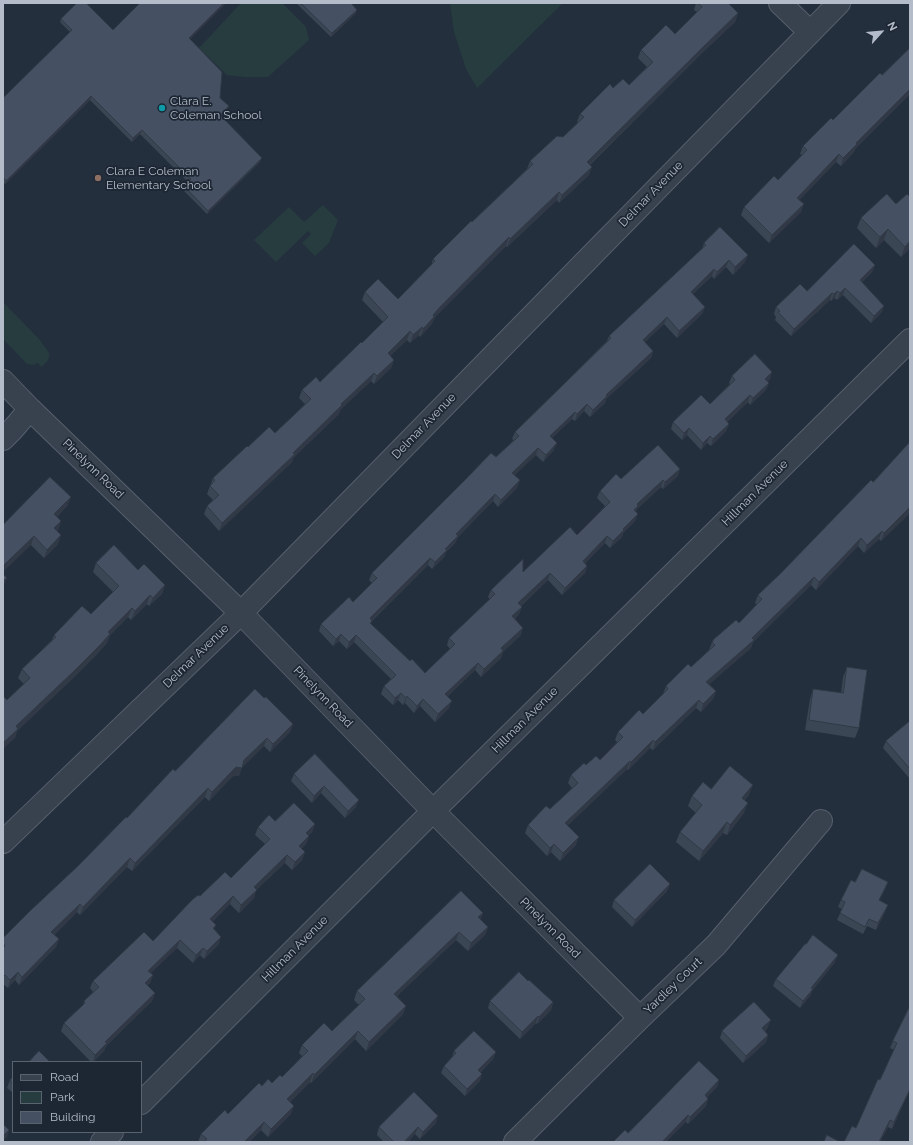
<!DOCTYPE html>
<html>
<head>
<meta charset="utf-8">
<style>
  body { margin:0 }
  #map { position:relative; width:913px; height:1145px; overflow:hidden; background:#242f3e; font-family:Raleway,sans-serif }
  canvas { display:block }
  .frame { position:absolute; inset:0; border:4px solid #b4bcc9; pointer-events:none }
  .legend { position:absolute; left:12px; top:1061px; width:130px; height:72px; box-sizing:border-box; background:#1d2633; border:1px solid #59626f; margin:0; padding:5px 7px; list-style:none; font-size:12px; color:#b4bcc9 }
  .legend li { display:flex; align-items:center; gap:8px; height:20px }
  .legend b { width:20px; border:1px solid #59626f }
  .north { position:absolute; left:861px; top:12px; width:40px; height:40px; -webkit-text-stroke:3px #1d2633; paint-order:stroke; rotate:63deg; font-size:11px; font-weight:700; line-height:16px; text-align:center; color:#b4bcc9 }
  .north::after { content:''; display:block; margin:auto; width:14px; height:18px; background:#b4bcc9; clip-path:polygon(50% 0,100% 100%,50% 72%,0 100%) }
</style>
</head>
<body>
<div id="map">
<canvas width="913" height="1145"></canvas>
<div class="frame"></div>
<ul class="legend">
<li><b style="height:5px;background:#38414e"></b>Road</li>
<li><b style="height:11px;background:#263c3f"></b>Park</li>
<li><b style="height:11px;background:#455162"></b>Building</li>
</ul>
<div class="north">N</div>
</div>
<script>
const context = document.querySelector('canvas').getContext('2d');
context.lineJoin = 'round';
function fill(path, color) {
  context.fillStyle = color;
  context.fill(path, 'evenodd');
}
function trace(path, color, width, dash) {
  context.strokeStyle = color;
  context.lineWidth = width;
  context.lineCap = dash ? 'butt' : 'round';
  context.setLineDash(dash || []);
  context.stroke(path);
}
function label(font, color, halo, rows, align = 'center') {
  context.font = font + ' Raleway,sans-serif';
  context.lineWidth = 3.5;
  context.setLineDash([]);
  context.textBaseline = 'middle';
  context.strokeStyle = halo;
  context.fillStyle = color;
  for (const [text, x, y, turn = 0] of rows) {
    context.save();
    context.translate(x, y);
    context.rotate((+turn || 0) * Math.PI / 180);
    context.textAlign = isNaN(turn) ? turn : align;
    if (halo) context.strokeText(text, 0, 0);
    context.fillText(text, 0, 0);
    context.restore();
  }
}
const green = new Path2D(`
  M 241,3 L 282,3 L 306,27 L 309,40 L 268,77 L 244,77 L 227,75 L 199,48 Z
  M 450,3 L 563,3 L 477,88 L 466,69 L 454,32 Z
  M 323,205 L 338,220 L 329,243 L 315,256 L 302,243 L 311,234 L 308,231 L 276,262 L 254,240 L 289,207 L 304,222 Z
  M 3,302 L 40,340 L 49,353 C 50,359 46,364 41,367 L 38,363 L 33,365 L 27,364 L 3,339 Z`);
const minor = new Path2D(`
  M 780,3 L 810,32
  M 3,381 L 30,409 L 241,613 L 433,811 L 640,1018
  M 3,439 L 13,429 L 30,409
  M 3,842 L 241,613 L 839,3
  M 141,1103 L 433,811 L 910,340
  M 102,1142 L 112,1132
  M 515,1142 L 640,1018 L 716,945 L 821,821`);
const wall = new Path2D(`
  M 140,3 L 226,3 L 190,39 L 220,98 L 227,110 L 221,116 L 260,162 L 207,214 L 183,190 L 184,186 L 188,182 L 140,134 L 132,142 L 90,100 L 5,184 L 3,182 L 3,98 L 70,32 L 60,22 L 61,19 L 113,30 Z
  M 296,3 L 351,3 L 356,13 L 331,37 Z
  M 696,3 L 728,3 L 738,13 L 735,22 L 699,56 L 590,165 L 589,175 L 559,203 L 557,200 L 507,247 L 506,246 L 436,316 L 434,319 L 431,325 L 420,337 L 419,335 L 410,343 L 407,340 L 390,356 L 394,360 L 391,368 L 374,384 L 371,381 L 340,410 L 339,414 L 293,458 L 292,462 L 219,531 L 204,514 L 207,506 L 213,500 L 207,494 L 213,478 L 248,447 L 275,433 L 305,404 L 299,398 L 302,390 L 320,382 L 362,343 L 383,322 L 362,300 L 365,292 L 398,299 L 431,266 L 433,259 L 527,169 L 530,161 L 563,137 L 578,123 L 577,122 L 580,114 L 613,88 L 629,85 L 647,67 L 638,58 L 641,50 L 675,34 L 697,12 L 694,10 Z
  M 910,48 L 910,94 L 855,149 L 854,152 L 841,166 L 836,162 L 799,200 L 801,212 L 769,243 L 741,215 L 744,207 L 778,180 L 802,155 L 800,154 L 803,146 L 833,120 L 882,75 Z
  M 910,197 L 910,248 L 901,257 L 884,240 L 876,248 L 857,228 L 861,218 Z
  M 704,243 L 745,262 L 733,275 L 726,267 L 714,279 L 712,276 L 693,294 L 705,307 L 702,314 L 677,338 L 664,324 L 645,342 L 653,351 L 651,358 L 606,399 L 605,403 L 590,417 L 584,411 L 575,421 L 572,419 L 552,438 L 554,450 L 543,462 L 536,455 L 514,475 L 520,480 L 517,488 L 498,507 L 493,501 L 458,537 L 455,543 L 446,552 L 444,557 L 432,569 L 428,565 L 372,621 L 371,624 L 410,661 L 425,673 L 450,649 L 447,645 L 449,638 L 490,599 L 488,597 L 491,590 L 523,572 L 577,535 L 605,506 L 597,498 L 600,491 L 621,479 L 678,476 L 663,489 L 661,487 L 637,509 L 636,512 L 635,521 L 623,533 L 622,537 L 610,548 L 605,543 L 585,563 L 587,566 L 585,573 L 562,595 L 548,580 L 521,606 L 522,607 L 519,614 L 515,619 L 521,635 L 503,652 L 501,658 L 481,677 L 475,670 L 448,696 L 449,708 L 435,722 L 420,706 L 414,713 L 405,703 L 403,705 L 398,700 L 393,705 L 381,694 L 384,686 L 391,679 L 354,642 L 347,649 L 339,641 L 333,646 L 319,631 L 321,624 L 353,602 L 372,583 L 369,580 L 372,573 L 514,440 L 512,439 L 515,432 L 607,341 L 609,336 L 702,249 Z
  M 875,265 L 872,272 L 862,282 L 884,306 L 881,313 L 871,323 L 843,295 L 837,300 L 835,298 L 831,301 L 830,300 L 791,336 L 775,320 L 776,317 L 774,314 L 776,307 L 807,291 Z
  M 732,376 L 770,379 L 767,381 L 769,383 L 766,390 L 750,405 L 748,402 L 727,422 L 729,424 L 726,431 L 711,446 L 707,443 L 701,450 L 687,435 L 682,440 L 671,429 L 673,422 L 710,404 L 730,384 L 729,383 Z
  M 910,442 L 910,513 L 881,541 L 879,539 L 864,553 L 858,546 L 816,590 L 811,585 L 753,642 L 751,648 L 709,684 L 716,691 L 713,699 L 701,712 L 696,708 L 653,750 L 650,748 L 628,770 L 627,769 L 567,826 L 576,845 L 560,861 L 551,852 L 547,856 L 525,833 L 528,825 L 550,809 L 572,788 L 568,783 L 571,775 L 586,765 L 600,760 L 617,742 L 615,740 L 618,732 L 643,714 L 663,694 L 666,686 L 691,667 L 709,650 L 712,642 L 739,623 L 757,605 L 755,603 L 758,595 L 781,573 L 873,482 Z
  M 71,497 L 67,506 L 57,517 L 61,521 L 58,530 L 57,531 L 58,544 L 44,558 L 31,545 L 3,525 Z
  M 96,563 L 138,570 L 165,585 L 162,594 L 149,606 L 147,604 L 131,620 L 128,617 L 110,635 L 107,643 L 97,654 L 70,681 L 17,731 L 15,738 L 7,700 L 24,684 L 18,678 L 22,669 L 52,640 L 54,635 L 91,614 L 113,592 L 93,572 Z
  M 847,667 L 859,728 L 855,738 L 805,730 L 810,699 L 813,689 L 841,693 L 843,677 Z
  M 264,698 L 293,724 L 290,732 L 270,752 L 264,746 L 242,767 L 239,776 L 233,776 L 209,801 L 205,797 L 132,871 L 127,867 L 80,915 L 77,912 L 54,935 L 59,939 L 56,947 L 19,985 L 15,980 L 8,988 L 3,984 L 3,938 L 78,866 L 175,771 Z
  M 910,721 L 910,779 L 883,748 L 886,741 Z
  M 315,754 L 356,807 L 345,818 L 321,793 L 312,803 L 291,781 L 294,774 Z
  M 711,789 L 749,795 L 745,800 L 744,813 L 727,835 L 723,833 L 699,861 L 676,842 L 680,832 L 696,813 L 688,806 L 692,796 Z
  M 275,821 L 315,824 L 312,832 L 309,835 L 309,836 L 306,844 L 301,849 L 305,852 L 302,860 L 292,870 L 285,863 L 256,890 L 254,898 L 239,913 L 230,904 L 212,922 L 216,925 L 214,929 L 219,944 L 204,959 L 200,955 L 193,963 L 177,948 L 150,973 L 153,975 L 150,983 L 147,986 L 155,993 L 152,1001 L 106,1046 L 104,1051 L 93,1062 L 91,1062 L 61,1031 L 64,1023 L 83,1005 L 84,1001 L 93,992 L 90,988 L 93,981 L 153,941 L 200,896 L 231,878 L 265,844 L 255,835 L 258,827 Z
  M 855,882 L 888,882 L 885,889 L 879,901 L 888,905 L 885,912 L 876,930 L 867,926 L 863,934 L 837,920 L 842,909 L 838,907 L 841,900 Z
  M 670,884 L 667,891 L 632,927 L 612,907 L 614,900 Z
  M 483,913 L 480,919 L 488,927 L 485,935 L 468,951 L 456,940 L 397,996 L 406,1006 L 403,1014 L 366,1051 L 355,1039 L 311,1083 L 310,1082 L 290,1102 L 291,1114 L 268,1137 L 261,1130 L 249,1142 L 198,1142 L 201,1134 L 228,1114 L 262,1086 L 272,1083 L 282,1077 L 302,1056 L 299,1053 L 302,1045 L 332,1031 L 359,1005 L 354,1000 L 357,991 Z
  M 835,962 L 812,991 L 810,996 L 800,1008 L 773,986 L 776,979 Z
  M 528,981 L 553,1002 L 551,1010 L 537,1024 L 536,1023 L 520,1039 L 488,1008 L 490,1001 Z
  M 910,1006 L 910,1089 L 892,1129 L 888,1127 L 880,1142 L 844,1142 L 856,1128 L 880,1080 L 894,1050 L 890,1048 L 893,1041 Z
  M 768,1027 L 765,1031 L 768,1035 L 766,1042 L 743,1063 L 720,1038 L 722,1031 Z
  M 454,1051 L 496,1052 L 493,1059 L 481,1072 L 480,1081 L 465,1096 L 441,1073 L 444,1066 L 452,1057 Z
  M 13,1078 L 13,1093 L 7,1088 L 10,1080 Z
  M 719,1080 L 717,1087 L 707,1097 L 708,1099 L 706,1106 L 688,1124 L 686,1122 L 628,1133 Z
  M 436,1123 L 420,1139 L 415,1134 L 408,1142 L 384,1142 L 377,1135 L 379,1127 Z`);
const shadedWall = new Path2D(`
  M 224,3 L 226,3 L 187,42 L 189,38 Z
  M 357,10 L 356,13 L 331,37 L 332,33 Z
  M 738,13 L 735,22 L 699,56 L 584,170 L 587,162 L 702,48 Z
  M 910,89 L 910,94 L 855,149 L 854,152 L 841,166 L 843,158 L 856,143 Z
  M 91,96 L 90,100 L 5,184 L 6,181 Z
  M 229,106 L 227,110 L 218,119 L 220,115 Z
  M 142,130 L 140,134 L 132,142 L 133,138 Z
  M 839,154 L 836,162 L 794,206 L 797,198 Z
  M 262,158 L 260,162 L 207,214 L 208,211 Z
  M 592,167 L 589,175 L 559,203 L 562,195 Z
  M 559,192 L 557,200 L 507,247 L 510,239 Z
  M 804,204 L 801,212 L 769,243 L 772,235 Z
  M 888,229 L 884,240 L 876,248 L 880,237 Z
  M 509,237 L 506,246 L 436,316 L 434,319 L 431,325 L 420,337 L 423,329 L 433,315 Z
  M 910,241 L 910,248 L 901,257 L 905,247 Z
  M 748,255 L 745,262 L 733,275 L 735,267 Z
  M 729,260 L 726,267 L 714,279 L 717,272 Z
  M 875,265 L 872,272 L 857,287 L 860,280 Z
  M 714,269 L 712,276 L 688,299 L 691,292 Z
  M 845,288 L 843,295 L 837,300 L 840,293 Z
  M 837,291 L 835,298 L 831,301 L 834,294 Z
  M 832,293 L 830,300 L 791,336 L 794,329 Z
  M 884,306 L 881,313 L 871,323 L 874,316 Z
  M 705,307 L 702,314 L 677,338 L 679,331 Z
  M 667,317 L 664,324 L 640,347 L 643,340 Z
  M 422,327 L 419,335 L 410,343 L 413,335 Z
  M 410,331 L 407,340 L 385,361 L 388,353 Z
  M 653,351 L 651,358 L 606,399 L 605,403 L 590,417 L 593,410 L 606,395 Z
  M 394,360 L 391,368 L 374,384 L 377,376 Z
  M 772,372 L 770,379 L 763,386 L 765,379 Z
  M 374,373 L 371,381 L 340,410 L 339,414 L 293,458 L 292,462 L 219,531 L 222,523 L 341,404 Z
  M 769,383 L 766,390 L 750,405 L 753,398 Z
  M 750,395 L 748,402 L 722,426 L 725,419 Z
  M 587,404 L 584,411 L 575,421 L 577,414 Z
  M 575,412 L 572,419 L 547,443 L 550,436 Z
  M 729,424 L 726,431 L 711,446 L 713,439 Z
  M 689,428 L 687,435 L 682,440 L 684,433 Z
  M 710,436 L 707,443 L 701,450 L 703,443 Z
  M 557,443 L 554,450 L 543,462 L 546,455 Z
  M 538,448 L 536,455 L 510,480 L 512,473 Z
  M 680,469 L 678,476 L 663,489 L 665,482 Z
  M 520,480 L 517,488 L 498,507 L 501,500 Z
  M 663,480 L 661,487 L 637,509 L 635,513 L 631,517 L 637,504 Z
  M 495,494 L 493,501 L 458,537 L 455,543 L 446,552 L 444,557 L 432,569 L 435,562 L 456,534 Z
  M 71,497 L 67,506 L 51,523 L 54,514 Z
  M 910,507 L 910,513 L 881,541 L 884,533 Z
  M 638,514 L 635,521 L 623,533 L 622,537 L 610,548 L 613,541 L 623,529 Z
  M 61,521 L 58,530 L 51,537 L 54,528 Z
  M 882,531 L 879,539 L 864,553 L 867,545 Z
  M 61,535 L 58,544 L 44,558 L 47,550 Z
  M 34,536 L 31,545 L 3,572 L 3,566 Z
  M 607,536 L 605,543 L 580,568 L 583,561 Z
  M 861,538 L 858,546 L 816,590 L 819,582 Z
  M 430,558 L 428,565 L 367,625 L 370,618 Z
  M 587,566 L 585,573 L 562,595 L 565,588 Z
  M 550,573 L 548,580 L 516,610 L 518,603 Z
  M 814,577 L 811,585 L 753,642 L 751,648 L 703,690 L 706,682 Z
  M 7,578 L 3,587 L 3,581 Z
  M 165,585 L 162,594 L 149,606 L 153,598 Z
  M 150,595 L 147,604 L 131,620 L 135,611 Z
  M 522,607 L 519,614 L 510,623 L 512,616 Z
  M 132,608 L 128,617 L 110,635 L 107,643 L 70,681 L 17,731 L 15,738 L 3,749 L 3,743 L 16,726 Z
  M 523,628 L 521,635 L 503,652 L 501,658 L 481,677 L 484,669 L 501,648 Z
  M 341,634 L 339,641 L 333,646 L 336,639 Z
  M 356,635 L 354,642 L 347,649 L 349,642 Z
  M 478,663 L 475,670 L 443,701 L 445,694 Z
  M 716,691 L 713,699 L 701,712 L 703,704 Z
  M 401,693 L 398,700 L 393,705 L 395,698 Z
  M 407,696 L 405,703 L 403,705 L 406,698 Z
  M 423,699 L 420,706 L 414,713 L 417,706 Z
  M 699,700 L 696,708 L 653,750 L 655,742 Z
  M 452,701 L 449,708 L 435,722 L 438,714 Z
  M 293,724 L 290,732 L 270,752 L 273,744 Z
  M 267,738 L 264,746 L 242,768 L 239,776 L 233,776 L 209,801 L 212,792 L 236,767 L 244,760 Z
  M 653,740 L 650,748 L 628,770 L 631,762 Z
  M 630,761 L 627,769 L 562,831 L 565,823 Z
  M 753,785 L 749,795 L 738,808 L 742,798 Z
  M 324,786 L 321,793 L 312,803 L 314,796 Z
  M 208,788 L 205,797 L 132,871 L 135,863 Z
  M 359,800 L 356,807 L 345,818 L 348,811 Z
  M 748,803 L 744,813 L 727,835 L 730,825 Z
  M 727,822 L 723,833 L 699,861 L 703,851 Z
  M 315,824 L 312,832 L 303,841 L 306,833 Z
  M 309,836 L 306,844 L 296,854 L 299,846 Z
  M 579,837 L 576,845 L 560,861 L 563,853 Z
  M 554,844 L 551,852 L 547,856 L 550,848 Z
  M 305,852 L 302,860 L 292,870 L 295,862 Z
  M 287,855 L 285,863 L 256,890 L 254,898 L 239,913 L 241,905 L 254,887 Z
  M 130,858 L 127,867 L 80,915 L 83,907 Z
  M 670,884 L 667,891 L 632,927 L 635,920 Z
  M 233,896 L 230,904 L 207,927 L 210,919 Z
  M 80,904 L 77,912 L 48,940 L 51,932 Z
  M 888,905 L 885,912 L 876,930 L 878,923 Z
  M 483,913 L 480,921 L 478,917 Z
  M 488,927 L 485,935 L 468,951 L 471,943 Z
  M 459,932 L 456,940 L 391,1002 L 394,994 Z
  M 221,937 L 219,944 L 204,959 L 207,951 Z
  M 59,939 L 56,947 L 19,985 L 22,977 Z
  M 180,940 L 177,948 L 145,979 L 148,971 Z
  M 203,948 L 200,955 L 193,963 L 196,955 Z
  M 838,955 L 835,962 L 812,991 L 810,996 L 800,1008 L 803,1001 L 811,988 Z
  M 18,972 L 15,980 L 8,988 L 10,980 Z
  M 153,975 L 150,983 L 142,991 L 145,983 Z
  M 155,993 L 152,1001 L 106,1046 L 104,1051 L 93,1062 L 95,1055 L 105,1042 Z
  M 553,1002 L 551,1010 L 537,1024 L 539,1017 Z
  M 406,1006 L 403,1014 L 366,1051 L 369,1042 Z
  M 538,1016 L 536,1023 L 520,1039 L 522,1032 Z
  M 771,1020 L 768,1027 L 760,1035 L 762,1028 Z
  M 358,1031 L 355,1039 L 311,1083 L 314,1075 Z
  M 768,1035 L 766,1042 L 743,1063 L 746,1056 Z
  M 496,1052 L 493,1059 L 476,1077 L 478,1070 Z
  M 313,1073 L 310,1082 L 284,1107 L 287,1099 Z
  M 482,1074 L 480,1081 L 465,1096 L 467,1089 Z
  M 719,1080 L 717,1087 L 702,1102 L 705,1095 Z
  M 910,1089 L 908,1094 L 892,1129 L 894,1122 Z
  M 708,1099 L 706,1106 L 688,1124 L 690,1117 Z
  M 294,1106 L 291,1114 L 268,1137 L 271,1129 Z
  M 688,1115 L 686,1122 L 666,1142 L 662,1142 Z
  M 438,1116 L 436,1123 L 420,1139 L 423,1132 Z
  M 890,1120 L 888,1127 L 880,1142 L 879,1142 Z
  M 264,1122 L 261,1130 L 249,1142 L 244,1142 Z
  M 418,1127 L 415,1134 L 408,1142 L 404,1142 Z
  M 9,1130 L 7,1137 L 3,1141 L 3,1136 Z`);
const building = new Path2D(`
  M 77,3 L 86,3 L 113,30 L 140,3 L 224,3 L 189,38 L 222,72 L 220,98 L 229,106 L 220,115 L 262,158 L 208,211 L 184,186 L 191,179 L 142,130 L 133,138 L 91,96 L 6,181 L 3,177 L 3,98 L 72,30 L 61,19 Z
  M 301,3 L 351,3 L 357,10 L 332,33 Z
  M 698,3 L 728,3 L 738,13 L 702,48 L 587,162 L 592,167 L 562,195 L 559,192 L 510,239 L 509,237 L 439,308 L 433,315 L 434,317 L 423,329 L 422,327 L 413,335 L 410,331 L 388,353 L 394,360 L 377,376 L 374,373 L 341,404 L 342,405 L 293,453 L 295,454 L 222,523 L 207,506 L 219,495 L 210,486 L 215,480 L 213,478 L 247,446 L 248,447 L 269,427 L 275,433 L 311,399 L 302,390 L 316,377 L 320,382 L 361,342 L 362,343 L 388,317 L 365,292 L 378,279 L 398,299 L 435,261 L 433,259 L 471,221 L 472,222 L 533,164 L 530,161 L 557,136 L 563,137 L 584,117 L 580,114 L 610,84 L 613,88 L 623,79 L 629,85 L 653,62 L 641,50 L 666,25 L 675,34 L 702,7 Z
  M 910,48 L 910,89 L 856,143 L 857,144 L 843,158 L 839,154 L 797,198 L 804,204 L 772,235 L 744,207 L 774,176 L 778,180 L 807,150 L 803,146 L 831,118 L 833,120 L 880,73 L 882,75 Z
  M 887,194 L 896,204 L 907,194 L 910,197 L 910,241 L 905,247 L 888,229 L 880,237 L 861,218 Z
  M 720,227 L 748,255 L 735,267 L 729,260 L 717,272 L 714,269 L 691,292 L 705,307 L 679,331 L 667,317 L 643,340 L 653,351 L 606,395 L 607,396 L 593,410 L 587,404 L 577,414 L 575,412 L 550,436 L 557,443 L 546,455 L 538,448 L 512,473 L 520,480 L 501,500 L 495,494 L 456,534 L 458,536 L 445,549 L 447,550 L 435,562 L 430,558 L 370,618 L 372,621 L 370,623 L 410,661 L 412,659 L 425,673 L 455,644 L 449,638 L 492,597 L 495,594 L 491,590 L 523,559 L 523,572 L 570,527 L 577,535 L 610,502 L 600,491 L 616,474 L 621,479 L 658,445 L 680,469 L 665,482 L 663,480 L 637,504 L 638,506 L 634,510 L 638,514 L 623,529 L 624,530 L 613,541 L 607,536 L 583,561 L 587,566 L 565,588 L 550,573 L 518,603 L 522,607 L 512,616 L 523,628 L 501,648 L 503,651 L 484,669 L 478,663 L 445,694 L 452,701 L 438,714 L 423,699 L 417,706 L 407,696 L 406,698 L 401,693 L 395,698 L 384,686 L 396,675 L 356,635 L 349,642 L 341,634 L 336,639 L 321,624 L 349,597 L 353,602 L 377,578 L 372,573 L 463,482 L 491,453 L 496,457 L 519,436 L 515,432 L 611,338 L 609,336 L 706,245 L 704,243 Z
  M 854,244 L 875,265 L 860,280 L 884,306 L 874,316 L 845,288 L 840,293 L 837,291 L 834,294 L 832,293 L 794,329 L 778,312 L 780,311 L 776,307 L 800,284 L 807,291 Z
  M 755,354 L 772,372 L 765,379 L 769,383 L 753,398 L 750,395 L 725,419 L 729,424 L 713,439 L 710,436 L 703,443 L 689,428 L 684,433 L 673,422 L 701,395 L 710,404 L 735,380 L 732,376 Z
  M 910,442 L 910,507 L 884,533 L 882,531 L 867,545 L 861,538 L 819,582 L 814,577 L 752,638 L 754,640 L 706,682 L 716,691 L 703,704 L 699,700 L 655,742 L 653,740 L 631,762 L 630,761 L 565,823 L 579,837 L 563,853 L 554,844 L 550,848 L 528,825 L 546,806 L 550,809 L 578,783 L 571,775 L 584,763 L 586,765 L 596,756 L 600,760 L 623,737 L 618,732 L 639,710 L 643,714 L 668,689 L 666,686 L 688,664 L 691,667 L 715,645 L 712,642 L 714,639 L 736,620 L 739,623 L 762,599 L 758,595 L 781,573 L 871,480 L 873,482 Z
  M 50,477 L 71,497 L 54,514 L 61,521 L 54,528 L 61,535 L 47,550 L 34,536 L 3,566 L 3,525 Z
  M 114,545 L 138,570 L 144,564 L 165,585 L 153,598 L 150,595 L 135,611 L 132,608 L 108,632 L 110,634 L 100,645 L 73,672 L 16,726 L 18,729 L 3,743 L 3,696 L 7,700 L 30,678 L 22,669 L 56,637 L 54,635 L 82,606 L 91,614 L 119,586 L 96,563 Z
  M 3,574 L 7,578 L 3,581 Z
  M 847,667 L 867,670 L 859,728 L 809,720 L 813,689 L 843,693 Z
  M 255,689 L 264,698 L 266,697 L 293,724 L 273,744 L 267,738 L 244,760 L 242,768 L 236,767 L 212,792 L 208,788 L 135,863 L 130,858 L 83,907 L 80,904 L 51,932 L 59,939 L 22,977 L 18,972 L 10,980 L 5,975 L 3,977 L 3,948 L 5,946 L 3,943 L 3,938 L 30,911 L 78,866 L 126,817 L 127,818 L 173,769 L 175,771 Z
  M 910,721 L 910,769 L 886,741 Z
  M 315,754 L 359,800 L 348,811 L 324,786 L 314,796 L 294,774 Z
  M 730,766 L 753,785 L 742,798 L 748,803 L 730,825 L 727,822 L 703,851 L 680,832 L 702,805 L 692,796 L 703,782 L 711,789 Z
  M 294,803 L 315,824 L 306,833 L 309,836 L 299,846 L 305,852 L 295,862 L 287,855 L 254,887 L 257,890 L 241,905 L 233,896 L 210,919 L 216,925 L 213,928 L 221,937 L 207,951 L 203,948 L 196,955 L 180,940 L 148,971 L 153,975 L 145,983 L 155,993 L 105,1042 L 107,1043 L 95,1055 L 64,1023 L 85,1003 L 84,1001 L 99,987 L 93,981 L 144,932 L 153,941 L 192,900 L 198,895 L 200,896 L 225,872 L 231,878 L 270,839 L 258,827 L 269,815 L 275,821 Z
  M 650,864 L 670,884 L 635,920 L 614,900 Z
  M 862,869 L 888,882 L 879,900 L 888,905 L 878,923 L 869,919 L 865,927 L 840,913 L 845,902 L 841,900 L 851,880 L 855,882 Z
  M 461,891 L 483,913 L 478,917 L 488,927 L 471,943 L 459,932 L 394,994 L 406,1006 L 369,1042 L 358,1031 L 314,1075 L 313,1073 L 287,1099 L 294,1106 L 271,1129 L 264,1122 L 244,1142 L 204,1142 L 207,1139 L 201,1134 L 225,1110 L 228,1114 L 259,1083 L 262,1086 L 268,1079 L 272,1083 L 280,1075 L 282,1077 L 308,1051 L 302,1045 L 324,1023 L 332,1031 L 365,999 L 357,991 Z
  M 813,935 L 838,955 L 811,988 L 813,989 L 803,1001 L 776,979 L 805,944 L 806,944 Z
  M 519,972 L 528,981 L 529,980 L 553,1002 L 539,1017 L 538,1016 L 522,1032 L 490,1001 Z
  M 754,1002 L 771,1020 L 762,1028 L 768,1035 L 746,1056 L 722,1031 Z
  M 910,1006 L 910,1089 L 894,1122 L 890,1120 L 879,1142 L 844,1142 L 852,1126 L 856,1128 L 878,1079 L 880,1080 L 897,1043 L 893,1041 Z
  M 474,1031 L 496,1052 L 478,1070 L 482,1074 L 467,1089 L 444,1066 L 456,1053 L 454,1051 Z
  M 39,1051 L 50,1062 L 29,1062 Z
  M 699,1061 L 719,1080 L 705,1095 L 708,1099 L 690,1117 L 688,1115 L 662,1142 L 613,1142 L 625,1130 L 628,1133 Z
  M 13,1078 L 13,1084 L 10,1080 Z
  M 414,1092 L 438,1116 L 423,1132 L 418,1127 L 404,1142 L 394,1142 L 379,1127 Z
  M 3,1124 L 9,1130 L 3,1136 Z
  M 827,1135 L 840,1142 L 824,1142 Z`);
const markers = [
  [162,108,4,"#0f9aa8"],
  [98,178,4,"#8d6e63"]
];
const poiNames = [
  ["Clara E.",170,101],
  ["Coleman School",170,115],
  ["Clara E Coleman",106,171],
  ["Elementary School",106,185]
];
const streetNames = [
  ["Delmar Avenue",651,194,-46],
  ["Delmar Avenue",424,426,-46],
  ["Pinelynn Road",93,469,44],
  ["Hillman Avenue",755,493,-45],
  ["Delmar Avenue",196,656,-44],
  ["Pinelynn Road",323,697,46],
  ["Hillman Avenue",525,720,-45],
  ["Pinelynn Road",550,928,45],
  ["Hillman Avenue",295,949,-45],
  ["Yardley Court",673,986,-44]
];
fill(green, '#263c3f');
trace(minor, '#565f6c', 24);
trace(minor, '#38414e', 22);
fill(wall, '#3b4654');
fill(shadedWall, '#303945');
fill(building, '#455162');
trace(building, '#303945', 1);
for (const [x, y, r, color] of markers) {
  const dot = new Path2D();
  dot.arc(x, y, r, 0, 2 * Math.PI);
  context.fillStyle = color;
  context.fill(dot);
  trace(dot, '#1d2633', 1.5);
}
label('12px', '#b4bcc9', '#1d2633', poiNames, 'left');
label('12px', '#b4bcc9', '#1d2633', streetNames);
</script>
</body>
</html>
